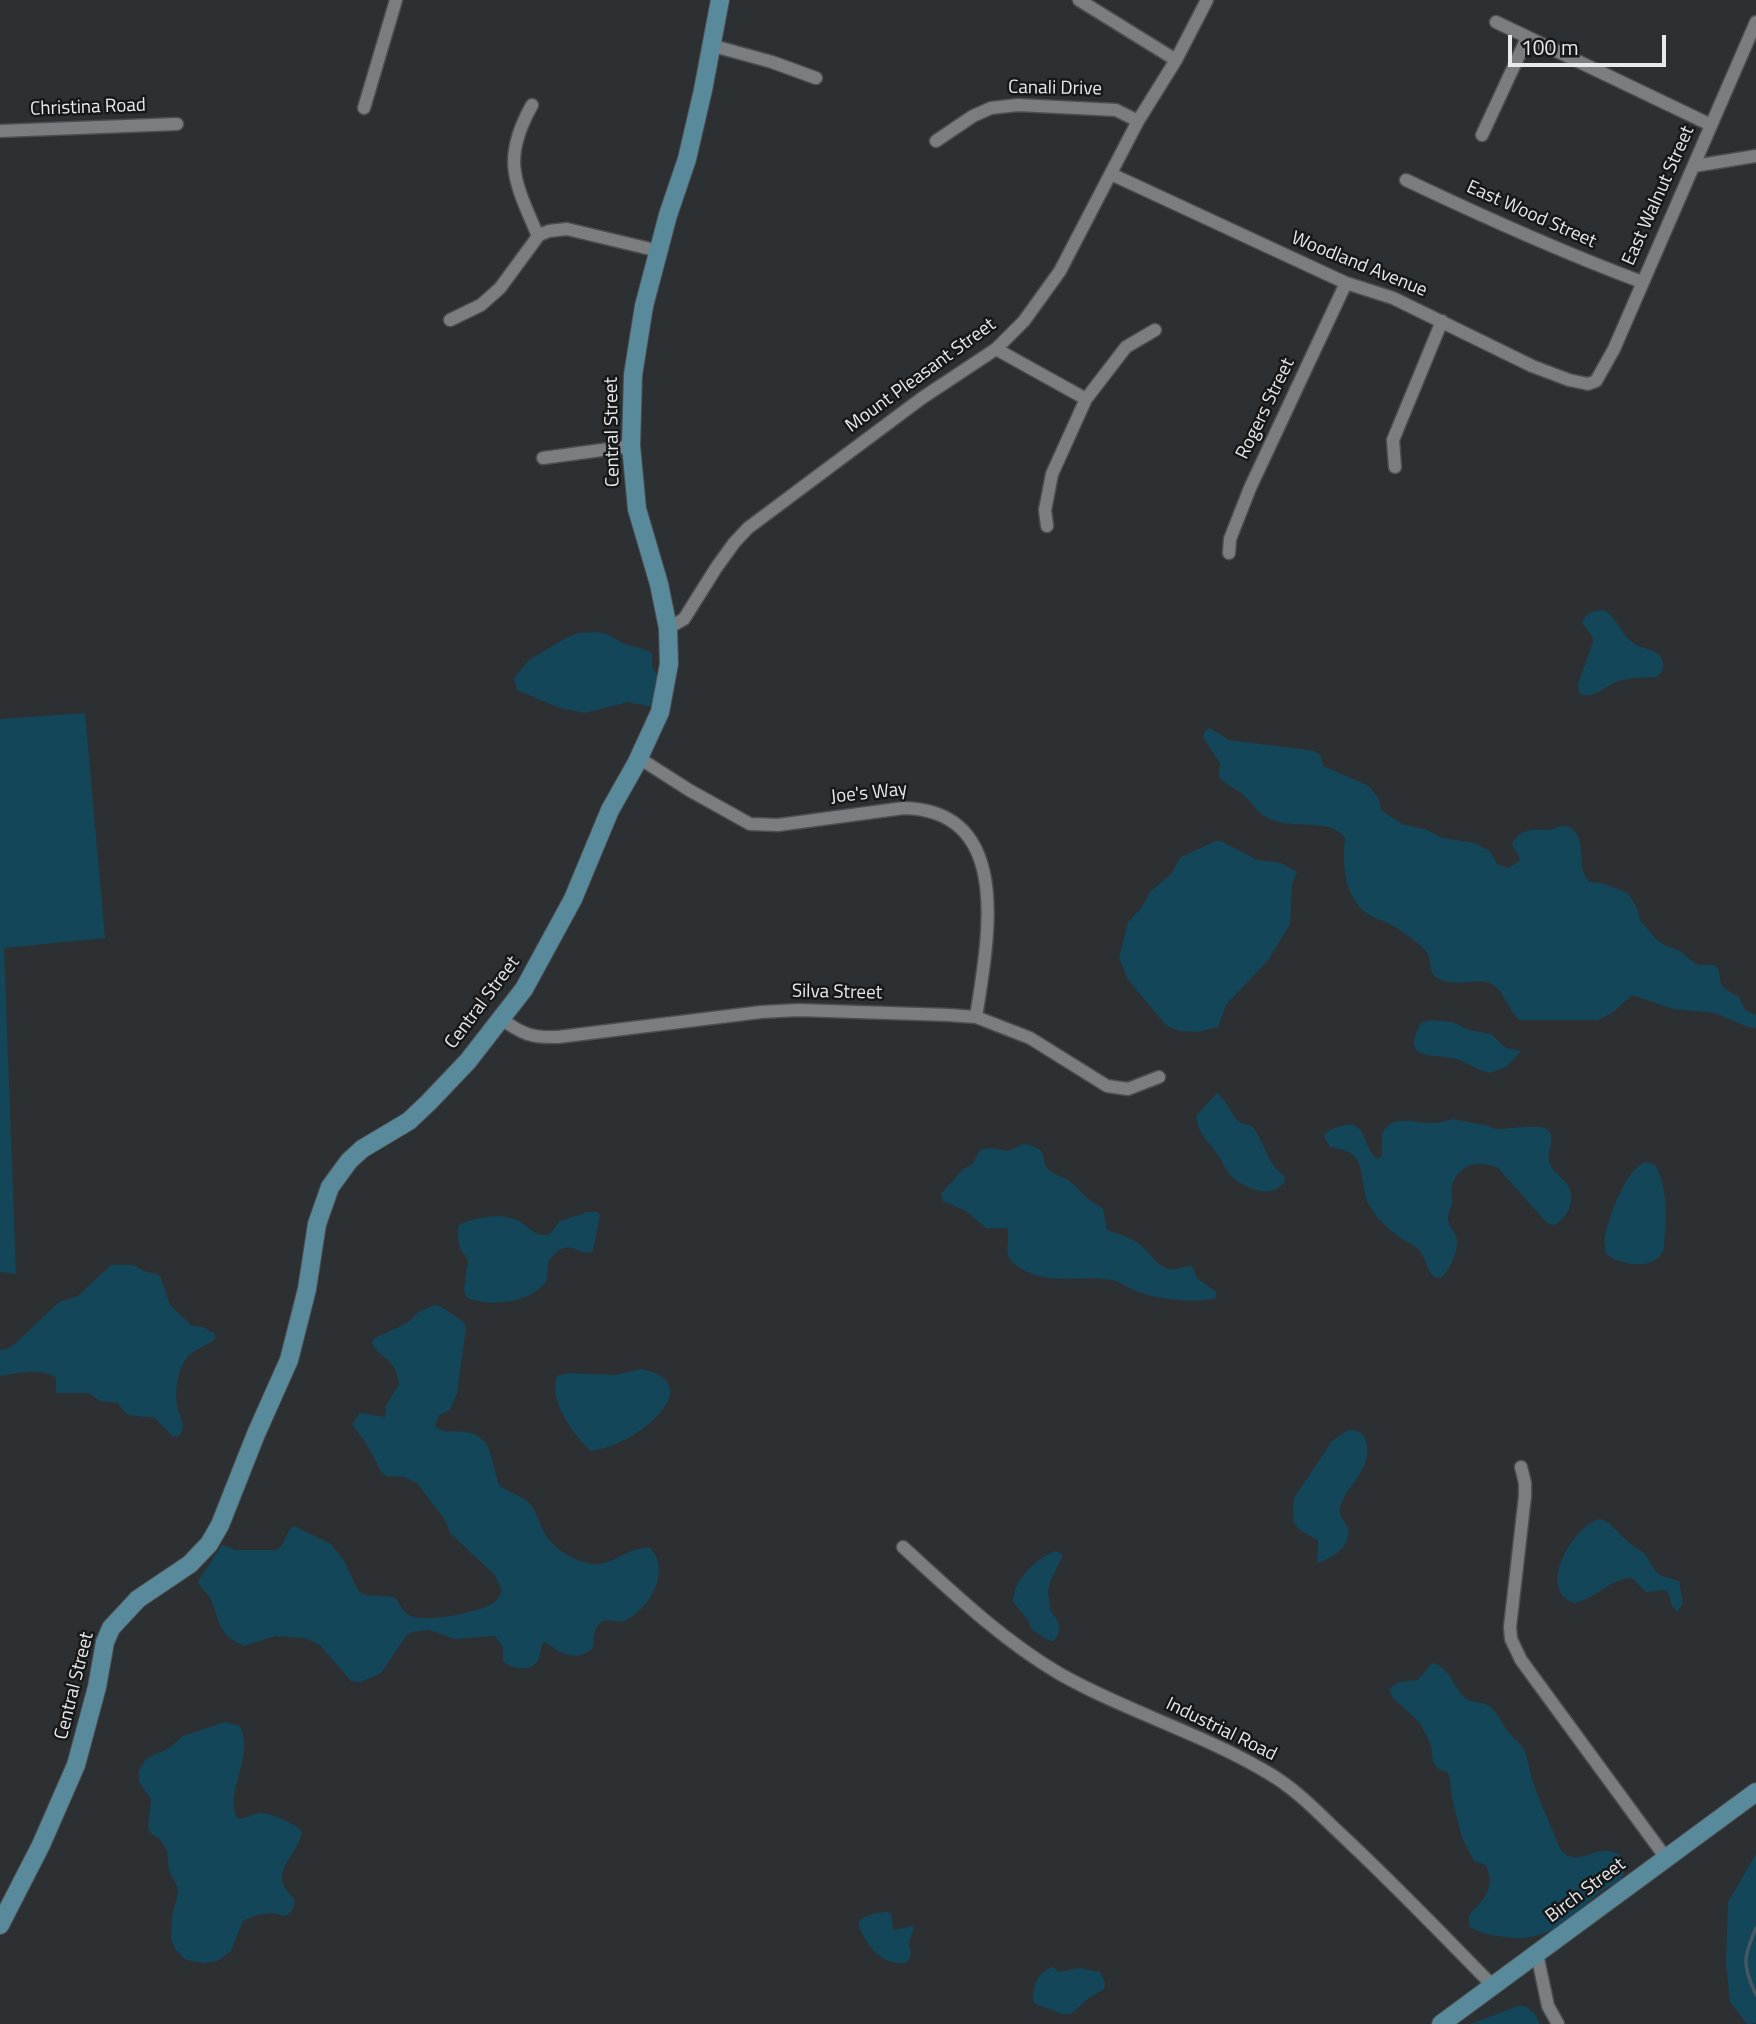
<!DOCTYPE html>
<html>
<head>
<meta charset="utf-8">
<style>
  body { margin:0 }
  #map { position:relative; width:1756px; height:2024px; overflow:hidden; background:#2d3032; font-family:"Titillium Web",sans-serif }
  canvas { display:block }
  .scale { position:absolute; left:1508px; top:35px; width:158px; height:32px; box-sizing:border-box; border:4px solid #e7e9ea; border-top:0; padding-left:9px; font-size:21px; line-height:24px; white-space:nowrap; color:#e7e9ea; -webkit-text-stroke:5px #161819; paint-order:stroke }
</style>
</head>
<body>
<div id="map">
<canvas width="1756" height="2024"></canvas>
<div class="scale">100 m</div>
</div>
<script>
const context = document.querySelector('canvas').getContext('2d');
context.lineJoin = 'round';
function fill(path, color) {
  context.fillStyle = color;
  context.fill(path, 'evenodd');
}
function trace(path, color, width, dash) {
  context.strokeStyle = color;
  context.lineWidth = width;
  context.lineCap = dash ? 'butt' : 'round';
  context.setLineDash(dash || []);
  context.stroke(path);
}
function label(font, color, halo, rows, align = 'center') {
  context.font = font + ' "Titillium Web",sans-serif';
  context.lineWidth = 5;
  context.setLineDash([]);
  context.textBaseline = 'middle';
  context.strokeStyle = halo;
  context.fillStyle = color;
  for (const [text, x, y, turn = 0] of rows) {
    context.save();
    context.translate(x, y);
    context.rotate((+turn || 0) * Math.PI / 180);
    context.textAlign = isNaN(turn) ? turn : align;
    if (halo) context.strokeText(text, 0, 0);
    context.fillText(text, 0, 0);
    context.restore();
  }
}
const green = new Path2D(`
  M 1604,610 C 1617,618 1621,634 1633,643 C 1641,649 1652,648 1659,655 C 1663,659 1663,664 1663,670 L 1657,677 C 1646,678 1633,677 1622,680 C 1607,683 1596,700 1580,694 L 1578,684 L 1593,642 L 1592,636 L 1582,623 C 1586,612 1594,611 1604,610 Z
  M 598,632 C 609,634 615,639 625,644 C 635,648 644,647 652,654 L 652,667 L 659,678 L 653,707 L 628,702 L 585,713 L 560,708 L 517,690 L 514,678 L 529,660 L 566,638 L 578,633 Z
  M 85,713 L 105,938 L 4,948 L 16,1274 L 0,1272 L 0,719 Z
  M 1210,728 L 1229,740 L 1315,751 L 1321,756 L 1323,766 L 1369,786 L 1379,799 L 1381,810 L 1402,824 L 1427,830 L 1443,838 L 1474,843 L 1490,851 L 1497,864 L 1509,868 L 1520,860 C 1519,853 1513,850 1512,843 C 1521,829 1533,829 1547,830 C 1552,831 1556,826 1563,826 C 1583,827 1581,853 1582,867 C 1583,873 1586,878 1589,882 L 1601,883 L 1628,893 L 1637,908 L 1640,920 L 1656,939 L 1664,945 L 1680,951 L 1693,962 L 1699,965 L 1714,965 L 1718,968 L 1721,984 L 1725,989 L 1739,997 L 1745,1010 L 1756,1015 L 1756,1028 L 1748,1027 L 1715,1013 L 1673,1009 L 1632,995 L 1612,1013 L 1598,1020 L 1520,1020 C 1507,1010 1505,990 1490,983 C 1478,978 1460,985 1447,982 C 1422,975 1436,962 1425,950 C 1416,940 1401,931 1390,924 C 1382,920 1372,918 1366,913 C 1344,895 1342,864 1345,838 C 1332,819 1296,828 1276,821 C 1254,814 1257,806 1242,794 C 1234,788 1226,784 1219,777 L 1220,763 L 1203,737 L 1205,731 Z
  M 1216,841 L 1221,841 L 1257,860 L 1281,863 L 1297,872 L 1292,884 L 1290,924 L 1269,959 L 1226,1005 L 1218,1027 L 1198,1032 L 1180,1031 L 1167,1026 L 1128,980 L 1119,958 L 1128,922 L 1141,908 L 1151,891 L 1171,874 L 1181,857 Z
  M 1431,1020 L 1452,1022 L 1469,1030 L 1491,1034 L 1506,1048 L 1521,1051 L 1506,1067 L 1489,1073 C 1476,1069 1465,1061 1452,1058 C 1428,1054 1401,1059 1421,1023 Z
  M 1217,1093 C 1226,1100 1230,1111 1237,1120 C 1243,1126 1251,1122 1255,1130 C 1266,1147 1267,1163 1284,1176 L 1285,1181 C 1273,1200 1245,1189 1232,1177 C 1226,1172 1224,1163 1220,1158 C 1211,1144 1197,1133 1196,1116 Z
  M 1453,1119 L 1489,1126 L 1494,1129 C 1506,1130 1541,1123 1548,1130 C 1556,1137 1547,1152 1549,1161 C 1552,1172 1564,1178 1569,1187 C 1575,1203 1568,1216 1555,1225 L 1547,1223 L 1498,1168 C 1481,1160 1460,1163 1453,1183 C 1450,1189 1453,1197 1452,1204 C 1450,1210 1447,1213 1448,1220 C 1450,1229 1458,1234 1457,1244 C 1456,1256 1449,1270 1441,1278 L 1434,1277 C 1426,1269 1426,1257 1418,1249 C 1414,1245 1408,1243 1404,1240 C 1392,1233 1375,1217 1369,1205 C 1362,1192 1364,1167 1355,1157 C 1349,1150 1339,1149 1330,1147 L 1324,1136 C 1329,1129 1330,1130 1338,1127 C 1368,1117 1360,1144 1377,1159 L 1381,1157 C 1384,1149 1379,1136 1384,1130 C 1396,1114 1416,1124 1432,1123 C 1439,1123 1446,1121 1453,1119 Z
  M 1024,1144 C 1052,1149 1038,1157 1048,1169 C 1053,1175 1062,1176 1068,1180 C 1080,1189 1088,1202 1103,1208 L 1107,1230 C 1117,1234 1130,1237 1139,1244 C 1150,1251 1156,1267 1170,1269 C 1178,1271 1183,1265 1192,1266 L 1197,1278 L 1216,1292 L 1216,1298 C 1196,1304 1156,1299 1136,1291 C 1128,1288 1121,1282 1112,1280 C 1082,1274 1050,1286 1022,1269 C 998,1255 1012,1247 1007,1228 L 986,1228 L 966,1211 L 943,1201 L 941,1194 L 963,1169 L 972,1165 L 980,1150 L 990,1148 L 1008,1151 Z
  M 1647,1162 L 1656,1166 C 1669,1193 1666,1220 1664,1249 C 1656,1271 1621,1266 1606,1254 C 1606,1249 1604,1242 1605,1237 C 1608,1219 1627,1165 1647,1162 Z
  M 588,1212 L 597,1212 L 600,1215 L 593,1251 L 586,1253 L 569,1247 L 558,1250 L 548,1262 L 547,1280 C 533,1303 491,1307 467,1298 L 464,1291 L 468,1259 C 458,1248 456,1239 459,1225 C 476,1217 502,1212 519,1221 C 531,1228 533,1236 549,1235 L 560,1221 Z
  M 111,1265 L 133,1265 L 146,1272 L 157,1274 L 161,1278 L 170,1305 L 192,1326 L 203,1327 L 215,1334 L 215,1339 C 207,1346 193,1350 187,1357 C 177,1370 175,1390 177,1405 C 178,1417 188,1425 179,1436 L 172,1436 L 155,1418 L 128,1415 L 117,1403 L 100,1401 L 89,1393 L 56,1393 L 56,1378 C 43,1367 16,1373 0,1376 L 0,1350 L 7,1349 L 16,1343 L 59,1302 L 78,1296 Z
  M 434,1305 C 444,1306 455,1317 464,1322 L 466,1328 L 457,1393 L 450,1410 L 439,1415 L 435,1426 C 445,1438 468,1423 485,1442 C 491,1450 495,1474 499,1485 C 507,1492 518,1494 527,1501 C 536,1508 539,1524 545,1534 C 554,1550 581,1566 600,1564 C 618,1561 632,1546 650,1548 C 671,1569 651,1608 626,1620 C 618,1624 609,1617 600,1623 C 593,1628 594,1640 593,1648 C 576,1663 560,1653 545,1642 L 542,1644 C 541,1649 540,1656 538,1660 C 532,1673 511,1669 503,1661 L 503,1647 L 495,1636 L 455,1639 L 429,1630 L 412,1632 L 406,1636 L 381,1673 L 361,1682 L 351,1681 L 320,1645 L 305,1638 L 275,1636 L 244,1646 C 216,1633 222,1624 210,1598 C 207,1591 200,1589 198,1581 L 222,1545 L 235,1550 L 277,1550 L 282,1545 L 291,1527 L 296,1527 L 331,1544 L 343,1559 L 359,1592 L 366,1595 L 394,1597 C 401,1602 401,1613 411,1616 C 427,1623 484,1612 496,1601 C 499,1598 500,1595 502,1591 L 495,1575 L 451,1534 L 445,1520 L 417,1483 L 404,1477 L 387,1476 L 382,1473 L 366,1443 L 353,1426 L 354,1421 L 360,1413 L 385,1417 L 386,1406 L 399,1384 C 396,1358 382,1360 372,1344 L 373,1339 L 407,1323 L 419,1312 Z
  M 642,1369 C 704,1383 649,1430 618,1443 C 610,1447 600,1449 591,1451 C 574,1436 548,1400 557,1376 L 569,1373 L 615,1375 Z
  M 1348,1430 C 1360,1430 1365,1433 1367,1445 C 1370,1471 1350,1482 1341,1504 C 1336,1515 1345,1520 1348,1529 C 1352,1546 1330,1560 1317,1563 L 1318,1540 L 1301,1531 L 1293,1522 L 1294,1498 L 1332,1441 Z
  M 1600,1519 L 1609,1523 L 1628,1542 L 1645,1554 L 1656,1572 L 1662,1576 L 1679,1581 L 1683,1603 L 1677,1612 L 1672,1606 L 1668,1592 L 1665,1590 L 1646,1592 L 1632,1578 C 1612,1578 1596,1598 1575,1603 C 1535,1591 1573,1525 1600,1519 Z
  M 1056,1551 L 1063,1555 L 1051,1580 L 1048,1591 L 1050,1610 C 1058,1620 1065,1630 1053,1641 L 1048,1640 L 1031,1629 L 1029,1621 L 1013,1602 C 1013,1580 1036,1558 1056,1551 Z
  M 1432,1663 C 1449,1666 1453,1686 1464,1697 C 1472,1704 1481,1701 1489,1706 C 1499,1712 1503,1728 1512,1736 C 1515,1740 1520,1743 1523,1748 C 1528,1757 1529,1769 1532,1779 C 1538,1798 1546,1815 1554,1834 C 1557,1840 1558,1848 1564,1853 C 1582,1868 1603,1837 1624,1859 C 1629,1885 1611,1882 1598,1894 C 1569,1920 1547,1943 1505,1937 C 1491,1935 1481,1934 1469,1926 L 1469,1915 C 1486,1898 1495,1888 1486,1865 L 1474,1861 L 1462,1838 L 1452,1798 L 1450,1777 L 1447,1772 L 1438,1769 L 1433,1762 L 1431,1745 L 1420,1723 L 1393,1698 L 1389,1689 L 1399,1682 L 1418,1680 Z
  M 225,1722 L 240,1726 C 255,1758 224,1790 237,1818 C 246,1820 251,1814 260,1813 C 268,1812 298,1824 302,1832 C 296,1859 266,1873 294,1898 C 295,1906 292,1915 283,1916 C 269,1910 257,1915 243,1921 L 231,1951 L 217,1961 L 205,1963 L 186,1960 L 176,1950 L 171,1940 L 172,1916 L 178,1893 L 177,1886 L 169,1871 L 167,1851 L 160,1839 L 150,1833 L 148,1827 L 151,1799 L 139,1782 L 139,1770 L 147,1758 L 168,1749 L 183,1736 Z
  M 1756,1854 L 1756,2023 L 1747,2024 L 1730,2002 L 1726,1963 L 1728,1902 Z
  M 888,1912 L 891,1914 L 893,1930 L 912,1926 L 914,1929 L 909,1941 L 911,1957 L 906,1963 C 879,1965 866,1945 858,1923 C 865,1913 877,1913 888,1912 Z
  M 1053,1967 L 1059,1972 L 1079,1968 L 1100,1972 L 1105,1983 L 1104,1989 L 1089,1998 L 1071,2014 L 1062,2014 L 1036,2004 L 1033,2001 C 1033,1986 1037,1972 1053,1967 Z
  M 1518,2006 L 1525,2006 L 1535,2014 L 1540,2024 L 1471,2024 Z`);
const stream = new Path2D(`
  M 1756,1928 C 1743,1958 1742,1965 1756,1995`);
const street = new Path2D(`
  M 1079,0 L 1176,60
  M 1496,22 L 1711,125
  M 710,45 L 772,62 L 816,78
  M 532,105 C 501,160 515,182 538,236
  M 364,108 L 396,0
  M 0,131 L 177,124
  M 1482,135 L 1527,38
  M 936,141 L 973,116 L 991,108 L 1018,105 L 1116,110 L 1138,121
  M 1694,166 L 1756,156
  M 1111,174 L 1346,283 L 1393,298 L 1532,366 L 1569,380 L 1588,384 L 1596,381 L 1614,349 L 1756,22
  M 1406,180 C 1484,217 1561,252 1642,282
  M 450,320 L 481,305 L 500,288 L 539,235 L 549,231 L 567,229 L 659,251
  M 996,349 L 1086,399
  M 543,458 L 631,446
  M 1395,467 L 1393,440 L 1442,321
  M 1047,526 L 1045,510 L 1052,474 L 1086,399 L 1126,347 L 1155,330
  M 1229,553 L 1230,539 L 1250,488 L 1346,283
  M 668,628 L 684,619 L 716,568 L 734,543 L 748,528 L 922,398 L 996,349 L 1024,321 L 1060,271 L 1138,121 L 1176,60 L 1207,0
  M 639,758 L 689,790 L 750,824 L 778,825 L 904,808 C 1016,811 987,944 976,1017
  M 500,1018 C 522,1034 531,1038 558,1037 L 761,1012 L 798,1010 L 948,1015 L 976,1017 L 1030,1038 L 1107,1086 L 1128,1089 L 1159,1077
  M 1521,1467 L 1525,1483 L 1525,1496 L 1510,1627 L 1511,1639 L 1521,1660 L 1666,1858
  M 903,1547 C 952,1592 1002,1640 1060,1674 C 1127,1712 1204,1734 1270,1774 C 1300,1792 1322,1817 1347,1840 C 1397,1887 1445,1937 1493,1986
  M 1537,1954 L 1548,2006 L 1558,2024`);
const secondary = new Path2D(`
  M 0,1925 L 41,1845 L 76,1765 L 97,1687 L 105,1642 L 111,1628 L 138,1599 L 190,1564 L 209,1544 L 220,1525 L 256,1434 L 289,1360 L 307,1289 L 317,1224 L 330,1187 L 349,1161 L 362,1149 L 409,1121 L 429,1102 L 468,1061 L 524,989 L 573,899 L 610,810 L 636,764 L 660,712 L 669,664 L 668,628 L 659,584 L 637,509 L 631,446 L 633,375 L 644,306 L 668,215 L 687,159 L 703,90 L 720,0
  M 1441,2024 L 1756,1792`);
const streetNames = [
  ["Canali Drive",1055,89,1],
  ["Christina Road",88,108,-2],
  ["East Walnut Street",1659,196,-66],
  ["East Wood Street",1531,215,24],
  ["Woodland Avenue",1359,265,22],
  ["Mount Pleasant Street",921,376,-36],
  ["Rogers Street",1266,409,-64],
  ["Central Street",613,432,-91],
  ["Joe's Way",869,794,-6],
  ["Silva Street",837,993,1],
  ["Central Street",483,1003,-53],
  ["Central Street",75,1686,-76],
  ["Industrial Road",1221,1730,26],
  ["Birch Street",1586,1891,-37]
];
fill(green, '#14465a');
trace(stream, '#45575f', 3.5);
trace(street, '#4c4e50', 15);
trace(secondary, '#4c4e50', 20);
trace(street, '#7a7e80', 12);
trace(secondary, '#588a9b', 18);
label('19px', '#e7e9ea', '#161819', streetNames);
</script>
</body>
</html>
